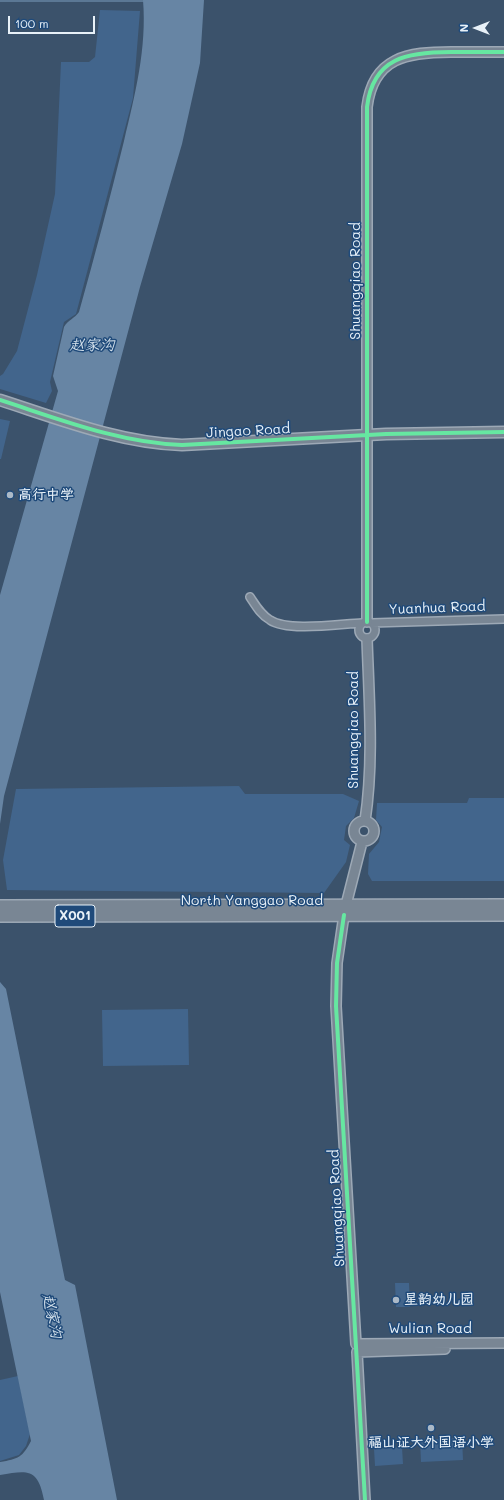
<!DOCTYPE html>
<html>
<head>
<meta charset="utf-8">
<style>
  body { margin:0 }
  #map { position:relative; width:504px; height:1500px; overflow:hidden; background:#3b526b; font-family:Mali,sans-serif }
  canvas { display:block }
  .north { position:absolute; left:456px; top:8px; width:40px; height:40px; -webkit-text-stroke:3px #1f4a7a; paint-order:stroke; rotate:270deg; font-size:11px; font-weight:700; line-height:16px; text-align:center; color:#e8f1f8 }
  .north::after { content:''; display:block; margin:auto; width:14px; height:18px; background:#e8f1f8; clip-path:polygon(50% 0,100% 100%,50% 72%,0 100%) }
  .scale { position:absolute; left:8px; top:16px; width:87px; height:18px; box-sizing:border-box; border:2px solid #e8f1f8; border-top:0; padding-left:5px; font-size:12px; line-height:14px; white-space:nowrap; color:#e8f1f8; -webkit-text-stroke:3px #1f4a7a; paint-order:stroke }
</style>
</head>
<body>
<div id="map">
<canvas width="504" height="1500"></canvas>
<div class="north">N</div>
<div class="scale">100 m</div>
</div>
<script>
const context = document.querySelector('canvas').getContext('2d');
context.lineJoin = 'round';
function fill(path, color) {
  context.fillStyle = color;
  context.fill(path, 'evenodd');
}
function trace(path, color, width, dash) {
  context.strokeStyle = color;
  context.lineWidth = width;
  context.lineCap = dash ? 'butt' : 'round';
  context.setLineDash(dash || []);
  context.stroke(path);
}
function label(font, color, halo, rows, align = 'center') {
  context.font = font + ' Mali,"LXGW WenKai TC",sans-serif';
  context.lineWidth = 3;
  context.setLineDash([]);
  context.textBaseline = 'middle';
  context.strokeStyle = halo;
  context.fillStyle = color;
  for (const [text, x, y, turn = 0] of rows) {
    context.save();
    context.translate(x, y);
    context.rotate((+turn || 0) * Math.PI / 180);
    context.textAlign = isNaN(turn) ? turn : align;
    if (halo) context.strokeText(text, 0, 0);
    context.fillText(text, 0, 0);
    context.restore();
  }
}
const green = new Path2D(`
  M 100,10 L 140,11 L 133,98 L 76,314 L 64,322 L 50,382 L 52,391 L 46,403 L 0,389 L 0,376 L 3,374 L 17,351 L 37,275 L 55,194 L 61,62 L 89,62 L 95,57 Z
  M 0,419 L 10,421 L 1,459 L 0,459 Z
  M 239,786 L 245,794 L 343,794 L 359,801 L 354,818 L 346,826 L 344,840 L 350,845 L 346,862 L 324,893 L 7,890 L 3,860 L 16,789 Z
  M 469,798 L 504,798 L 504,881 L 372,881 L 368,874 L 369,854 L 379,842 L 382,827 L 376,820 L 377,803 L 467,803 Z
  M 188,1009 L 189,1065 L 103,1066 L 102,1010 Z
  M 395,1283 L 409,1283 L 410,1307 L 396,1307 Z
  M 18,1376 L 30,1434 L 26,1446 L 19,1455 L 0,1461 L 0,1380 Z
  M 462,1438 L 463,1460 L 421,1462 L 420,1440 Z
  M 402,1447 L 403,1464 L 375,1466 L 374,1449 Z`);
const water = new Path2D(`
  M 143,0 L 204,0 L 200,63 L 182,144 L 140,287 L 4,796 L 0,824 L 0,595 L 58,391 L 53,376 L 64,327 C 68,320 75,318 79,312 C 95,255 110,198 124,141 C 135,95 147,48 143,0 Z
  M 0,982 L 6,989 L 65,1280 L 75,1285 L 117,1500 L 44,1500 C 38,1468 28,1470 0,1475 L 0,1462 C 18,1459 23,1457 31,1441 L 0,1292 Z`);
const stream = new Path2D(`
  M 0,1 L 144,1`);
const minor = new Path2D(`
  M 250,597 C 256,606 261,615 270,620 C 288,632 339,624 362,623
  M359 630a8 8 0 1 1 16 0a8 8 0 1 1-16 0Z
  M 372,623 L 504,619`);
const tertiary = new Path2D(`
  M 367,622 L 367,107 C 373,57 408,52 451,52 C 469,52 486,52 504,52
  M354 831a10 10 0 1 1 20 0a10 10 0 1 1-20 0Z
  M 365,821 C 374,761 369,699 367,639
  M 346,905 L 362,842
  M 344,915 L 337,963 L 336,1006 L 356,1344 L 504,1343
  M 365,1500 L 357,1352 L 445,1349`);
const secondary = new Path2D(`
  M 0,400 C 59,419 120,443 182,445 L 386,434 L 504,432`);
const trunk = new Path2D(`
  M 0,906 L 504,905
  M 0,916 L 504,915`);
const cycleway = new Path2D(`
  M 0,400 C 59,419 120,443 182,445 L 386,434 L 504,432
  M 367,622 L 367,107 C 373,57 408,52 451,52 C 469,52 486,52 504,52
  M 344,915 L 337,963 L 336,1006 L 365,1500`);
const markers = [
  [10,495,4,"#abb9c7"],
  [396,1300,4,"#abb9c7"],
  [431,1428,4,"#abb9c7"]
];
const shields = [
  [75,916,40]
];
const shieldNames = [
  ["X001",75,916]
];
const streetNames = [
  ["Shuangqiao Road",356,281,-90],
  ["Jingao Road",248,431,-3],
  ["Yuanhua Road",437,608,-2],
  ["Shuangqiao Road",354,730,-90],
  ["North Yanggao Road",252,901],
  ["Shuangqiao Road",337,1208,-93],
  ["Wulian Road",430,1329]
];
const poiNames = [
  ["高行中学",18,495],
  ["星韵幼儿园",404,1300],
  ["福山证大外国语小学",431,1443,"center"]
];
const waterNames = [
  ["赵家沟",92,345],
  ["赵家沟",52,1316,78]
];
fill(green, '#42658c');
fill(water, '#6785a4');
trace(stream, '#6785a4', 1.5);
trace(minor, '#9da9b6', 10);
trace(tertiary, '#9da9b6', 12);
trace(secondary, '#9da9b6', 13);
trace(trunk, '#9da9b6', 14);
trace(minor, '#798694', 7);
trace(tertiary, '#798694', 9);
trace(secondary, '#798694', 10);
trace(trunk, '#798694', 11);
trace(cycleway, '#66e7a1', 4);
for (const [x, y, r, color] of markers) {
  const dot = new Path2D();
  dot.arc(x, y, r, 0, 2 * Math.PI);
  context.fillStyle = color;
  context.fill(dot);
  trace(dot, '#1f4a7a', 1.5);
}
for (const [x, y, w] of shields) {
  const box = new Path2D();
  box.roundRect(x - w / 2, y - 11, w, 22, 3);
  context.fillStyle = '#1f4a7a';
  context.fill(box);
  trace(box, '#e8f1f8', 1);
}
label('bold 13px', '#e8f1f8', null, shieldNames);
label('14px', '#e8f1f8', '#1f4a7a', streetNames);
label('bold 14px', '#e8f1f8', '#1f4a7a', poiNames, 'left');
label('italic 15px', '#d5e2ec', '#1f4a7a', waterNames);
</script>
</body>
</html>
